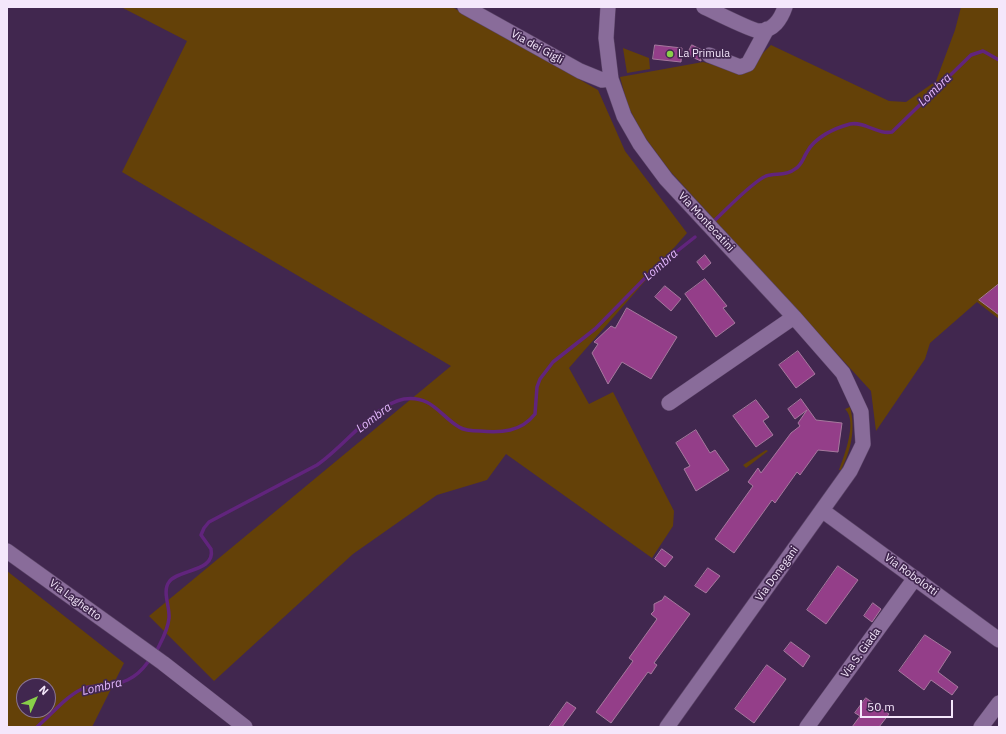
<!DOCTYPE html>
<html>
<head>
<meta charset="utf-8">
<style>
  body { margin:0 }
  #map { position:relative; width:1006px; height:734px; overflow:hidden; background:#41274f; font-family:"IBM Plex Sans",sans-serif }
  canvas { display:block }
  .frame { position:absolute; inset:0; border:8px solid #f4e7fb; pointer-events:none }
  .north { position:absolute; left:16px; top:678px; width:40px; height:40px; box-sizing:border-box; background:#41274f; border:1px solid #897494; border-radius:50%; rotate:45deg; font-size:11px; font-weight:700; line-height:16px; text-align:center; color:#f4e7fb }
  .north::after { content:''; display:block; margin:auto; width:14px; height:18px; background:#88cf49; clip-path:polygon(50% 0,100% 100%,50% 72%,0 100%) }
  .scale { position:absolute; left:860px; top:700px; width:93px; height:18px; box-sizing:border-box; border:2px solid #f4e7fb; border-top:0; padding-left:5px; font-size:12px; line-height:14px; white-space:nowrap; color:#f4e7fb; -webkit-text-stroke:3px #41274f; paint-order:stroke }
</style>
</head>
<body>
<div id="map">
<canvas width="1006" height="734"></canvas>
<div class="frame"></div>
<div class="north">N</div>
<div class="scale">50 m</div>
</div>
<script>
const context = document.querySelector('canvas').getContext('2d');
context.lineJoin = 'round';
function fill(path, color) {
  context.fillStyle = color;
  context.fill(path, 'evenodd');
}
function trace(path, color, width, dash) {
  context.strokeStyle = color;
  context.lineWidth = width;
  context.lineCap = dash ? 'butt' : 'round';
  context.setLineDash(dash || []);
  context.stroke(path);
}
function label(font, color, halo, rows, align = 'center') {
  context.font = font + ' "IBM Plex Sans",sans-serif';
  context.lineWidth = 3.5;
  context.setLineDash([]);
  context.textBaseline = 'middle';
  context.strokeStyle = halo;
  context.fillStyle = color;
  for (const [text, x, y, turn = 0] of rows) {
    context.save();
    context.translate(x, y);
    context.rotate((+turn || 0) * Math.PI / 180);
    context.textAlign = isNaN(turn) ? turn : align;
    if (halo) context.strokeText(text, 0, 0);
    context.fillText(text, 0, 0);
    context.restore();
  }
}
const green = new Path2D(`
  M 121,7 L 452,7 L 598,90 L 625,151 L 687,233 L 569,368 L 589,404 L 613,392 L 674,511 L 673,526 L 652,558 L 506,454 L 487,480 L 437,495 L 353,554 L 214,681 L 149,616 L 451,366 L 122,172 L 187,41 Z
  M 961,7 L 999,7 L 999,319 L 977,302 L 930,343 L 925,359 L 876,431 L 871,391 L 670,171 L 644,136 L 628,106 L 620,77 L 703,62 L 743,73 L 771,45 L 889,101 L 906,102 L 936,81 L 955,30 Z
  M 623,48 L 649,58 L 650,69 L 627,73 Z
  M 850,407 C 856,428 851,451 841,470 L 839,470 C 844,456 858,421 845,409 Z
  M 766,450 L 768,451 L 746,468 L 743,465 Z
  M 7,571 L 124,663 L 92,727 L 7,727 ZM 24,686 L 48,686 L 48,710 L 24,710 Z`);
const stream = new Path2D(`
  M 715,220 C 727,209 752,182 766,176 C 775,173 787,176 795,169 C 802,165 803,158 807,152 C 815,137 835,128 850,124 C 865,121 877,135 892,132 L 971,55 L 983,51 L 999,60
  M 157,650 C 162,640 168,630 169,618 C 170,607 162,591 169,582 C 178,569 216,572 211,549 L 201,535 L 204,528 L 209,522 L 317,465 C 343,448 375,404 404,399 C 432,395 440,416 459,427 C 465,431 473,431 480,431 C 501,433 521,432 535,414 L 537,387 L 540,379 L 553,362 L 595,329 L 652,271 L 695,237
  M 37,727 C 51,715 65,697 82,689 C 88,686 94,686 101,686 C 122,684 135,680 148,662`);
const building = new Path2D(`
  M 655,45 L 682,48 L 681,62 L 653,59 Z
  M 692,45 L 702,50 L 700,56 L 701,61 L 687,55 Z
  M 705,255 L 711,263 L 703,270 L 697,262 Z
  M 705,279 L 727,306 L 723,308 L 735,323 L 716,337 L 685,294 Z
  M 999,284 L 999,315 L 979,300 Z
  M 665,286 L 681,299 L 671,311 L 655,297 Z
  M 627,308 L 677,337 L 651,379 L 622,362 L 608,384 L 592,353 L 598,344 L 594,342 L 611,326 L 615,328 Z
  M 798,351 L 815,374 L 796,388 L 779,365 Z
  M 801,399 L 816,420 L 842,423 L 838,452 L 818,450 L 800,475 L 797,472 L 775,503 L 772,500 L 734,553 L 715,539 L 753,486 L 748,482 L 758,468 L 761,473 L 791,433 L 800,426 L 798,423 L 807,410 L 795,419 L 788,409 Z
  M 756,400 L 769,417 L 763,421 L 773,435 L 756,447 L 733,416 Z
  M 696,430 L 710,453 L 715,450 L 729,470 L 696,491 L 684,469 L 690,466 L 676,443 Z
  M 662,549 L 673,557 L 665,567 L 655,559 Z
  M 838,566 L 858,580 L 826,624 L 807,610 Z
  M 708,568 L 720,576 L 706,593 L 695,586 Z
  M 665,596 L 690,614 L 654,663 L 657,665 L 651,674 L 648,672 L 611,723 L 596,712 L 633,661 L 629,658 L 657,619 L 651,614 L 654,611 L 654,604 L 662,600 Z
  M 873,603 L 881,609 L 872,622 L 864,616 Z
  M 925,635 L 951,652 L 938,672 L 958,687 L 952,695 L 931,680 L 924,690 L 899,671 Z
  M 791,642 L 810,656 L 803,667 L 784,651 Z
  M 767,665 L 786,679 L 754,723 L 735,709 Z
  M 866,698 L 889,714 L 879,727 L 852,727 L 860,716 L 855,713 Z
  M 567,702 L 576,708 L 562,727 L 549,727 Z`);
const minor = new Path2D(`
  M 465,7 L 580,71 L 602,80 L 611,79
  M 608,7 L 606,38 L 611,79 L 624,116 L 640,144 L 666,179 L 794,317 L 843,373 L 861,412 L 863,444 L 850,471 L 667,727
  M 704,7 C 713,11 752,31 759,31 C 773,31 781,19 785,7
  M 709,55 L 740,67 L 748,64 L 767,29
  M 669,403 L 794,317
  M 823,511 L 999,640
  M 7,551 L 163,663 L 245,727
  M 807,727 L 915,578
  M 981,727 L 999,703`);
const markers = [
  [670,54,4,"#88cf49"]
];
const streetNames = [
  ["Via dei Gigli",537,47,29],
  ["Via Montecatini",706,222,47],
  ["Via Donegani",777,574,-54],
  ["Via Robolotti",911,575,36],
  ["Via Laghetto",75,600,36],
  ["Via S. Giada",861,653,-54]
];
const poiNames = [
  ["La Primula",678,54]
];
const waterNames = [
  ["Lombra",935,90,-44],
  ["Lombra",661,265,-41],
  ["Lombra",374,418,-37],
  ["Lombra",102,687,-13]
];
fill(green, '#644108');
trace(stream, '#61247d', 3.5);
fill(building, '#943e89');
trace(building, '#a6799e', 1);
trace(minor, '#5c4668', 16);
trace(minor, '#896c9a', 15);
for (const [x, y, r, color] of markers) {
  const dot = new Path2D();
  dot.arc(x, y, r, 0, 2 * Math.PI);
  context.fillStyle = color;
  context.fill(dot);
  trace(dot, '#41274f', 1.5);
}
label('11px', '#f4e7fb', '#41274f', streetNames);
label('11px', '#f4e7fb', '#41274f', poiNames, 'left');
label('italic 12px', '#e5b8ff', '#41274f', waterNames);
</script>
</body>
</html>
